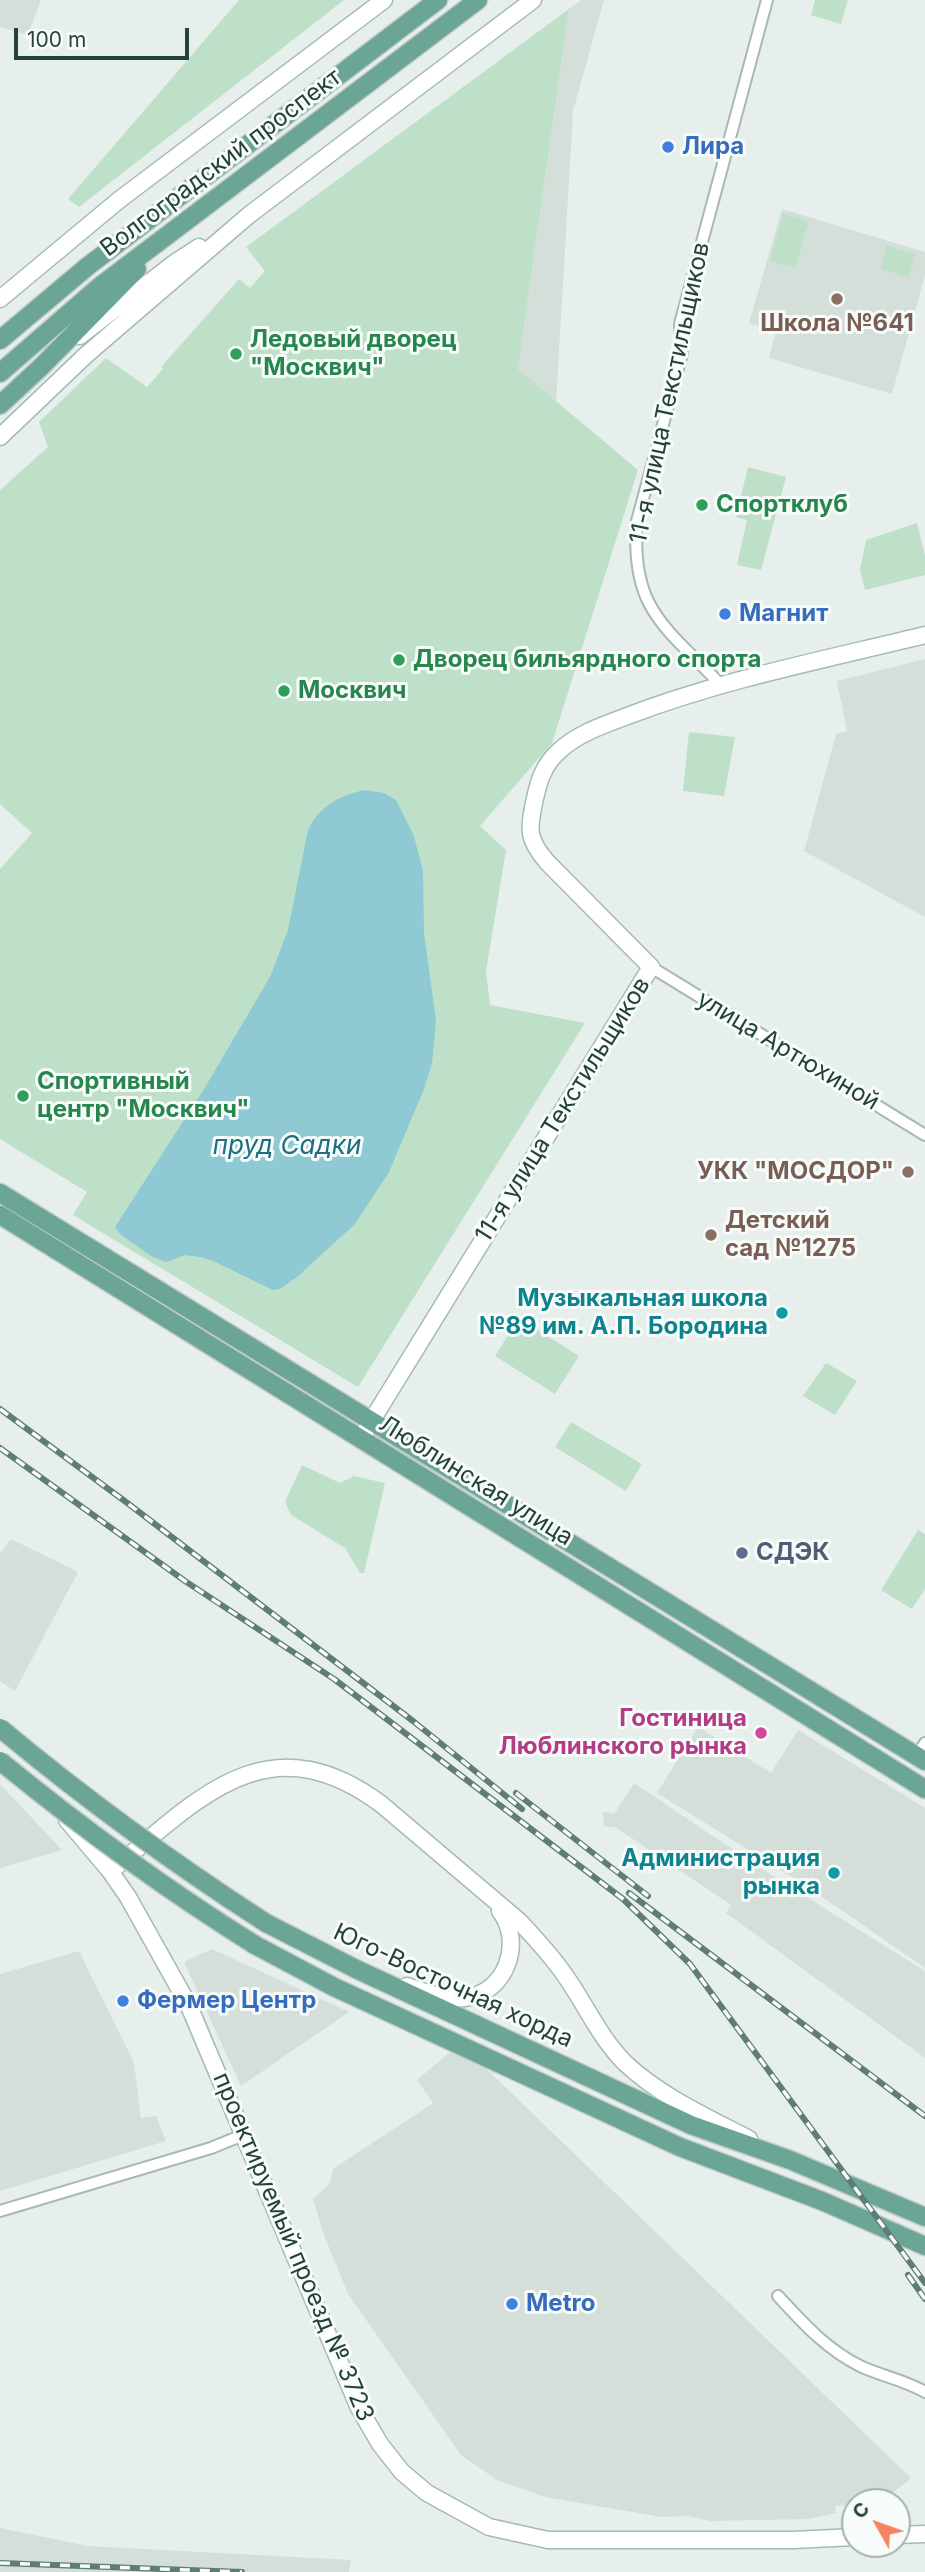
<!DOCTYPE html>
<html>
<head>
<meta charset="utf-8">
<style>
  body { margin:0 }
  #map { position:relative; width:925px; height:2572px; overflow:hidden; background:#e6efeb; font-family:Inter,sans-serif }
  canvas { display:block }
  .north { position:absolute; left:841px; top:2488px; width:70px; height:70px; box-sizing:border-box; background:#f7fbf9; border:2px solid #a3b1ad; border-radius:50%; rotate:310deg; font-size:19px; font-weight:700; line-height:28px; text-align:center; color:#24423a }
  .north::after { content:''; display:block; margin:auto; width:24px; height:32px; background:#f4845f; clip-path:polygon(50% 0,100% 100%,50% 72%,0 100%) }
  .scale { position:absolute; left:14px; top:28px; width:175px; height:32px; box-sizing:border-box; border:4px solid #24423a; border-top:0; padding-left:9px; font-size:21px; line-height:24px; white-space:nowrap; color:#24423a; -webkit-text-stroke:5px #f7fbf9; paint-order:stroke }
</style>
</head>
<body>
<div id="map">
<canvas width="925" height="2572"></canvas>
<div class="north">С</div>
<div class="scale">100 m</div>
</div>
<script>
const context = document.querySelector('canvas').getContext('2d');
context.lineJoin = 'round';
function fill(path, color) {
  context.fillStyle = color;
  context.fill(path, 'evenodd');
}
function trace(path, color, width, dash) {
  context.strokeStyle = color;
  context.lineWidth = width;
  context.lineCap = dash ? 'butt' : 'round';
  context.setLineDash(dash || []);
  context.stroke(path);
}
function label(font, color, halo, rows, align = 'center') {
  context.font = font + ' Inter,sans-serif';
  context.lineWidth = 6;
  context.setLineDash([]);
  context.textBaseline = 'middle';
  context.strokeStyle = halo;
  context.fillStyle = color;
  for (const [text, x, y, turn = 0] of rows) {
    context.save();
    context.translate(x, y);
    context.rotate((+turn || 0) * Math.PI / 180);
    context.textAlign = isNaN(turn) ? turn : align;
    if (halo) context.strokeText(text, 0, 0);
    context.fillText(text, 0, 0);
    context.restore();
  }
}
const built = new Path2D(`
  M 0,0 L 41,0 L 28,35 L 0,27 Z
  M 581,0 L 604,0 L 573,111 L 556,403 L 518,369 L 569,9 Z
  M 782,209 L 925,252 L 925,275 L 892,394 L 769,358 L 776,331 L 749,323 Z
  M 925,659 L 925,917 L 804,851 L 836,734 L 847,731 L 837,681 Z
  M 11,1539 L 78,1572 L 15,1691 L 0,1681 L 0,1554 Z
  M 698,1727 L 771,1773 L 798,1730 L 925,1808 L 925,1968 L 808,1887 L 657,1793 Z
  M 634,1783 L 768,1873 L 925,1971 L 925,2058 L 726,1913 L 731,1905 L 615,1827 L 604,1826 L 603,1812 L 614,1814 Z
  M 0,1784 L 62,1850 L 0,1868 Z
  M 212,1949 L 349,2012 L 241,2086 L 184,1962 Z
  M 79,1951 L 134,2063 L 141,2118 L 156,2116 L 166,2141 L 0,2191 L 0,1974 Z
  M 450,2052 L 476,2059 L 911,2478 L 882,2502 L 855,2502 L 855,2505 L 835,2506 L 836,2513 L 809,2519 L 710,2521 L 688,2516 L 662,2517 L 545,2497 L 497,2480 L 461,2455 L 348,2294 L 324,2235 L 313,2199 L 330,2183 L 333,2169 L 433,2103 L 417,2080 Z
  M 0,2528 L 88,2546 L 351,2560 L 349,2572 L 0,2572 Z`);
const green = new Path2D(`
  M 239,0 L 344,0 L 79,207 L 68,199 Z
  M 815,0 L 848,0 L 841,24 L 811,15 Z
  M 569,9 L 518,369 L 638,470 L 552,743 L 480,826 L 506,850 L 486,971 L 490,1005 L 585,1023 L 358,1387 L 73,1215 L 87,1192 L 0,1139 L 0,869 L 32,833 L 0,804 L 0,490 L 48,447 L 39,422 L 106,358 L 147,387 L 163,369 L 161,367 L 239,279 L 250,288 L 265,271 L 246,247 Z
  M 783,213 L 809,221 L 795,268 L 770,261 Z
  M 887,245 L 915,254 L 909,278 L 881,269 Z
  M 748,467 L 786,477 L 761,570 L 737,565 L 747,520 L 736,517 Z
  M 917,523 L 925,556 L 925,575 L 865,590 L 860,570 L 866,540 Z
  M 689,732 L 735,737 L 724,796 L 683,791 Z
  M 519,1318 L 579,1356 L 555,1394 L 495,1356 Z
  M 826,1363 L 857,1381 L 835,1415 L 803,1396 Z
  M 571,1422 L 642,1464 L 626,1491 L 555,1447 Z
  M 302,1465 L 340,1483 L 354,1476 L 385,1483 L 364,1573 L 360,1573 L 345,1548 L 291,1515 L 285,1502 Z
  M 918,1530 L 925,1534 L 925,1589 L 912,1609 L 881,1590 Z`);
const water = new Path2D(`
  M 365,790 L 384,793 L 396,800 L 414,836 L 423,871 L 424,933 L 436,1021 L 432,1063 L 424,1089 L 389,1172 L 355,1224 L 297,1277 L 280,1289 L 273,1290 L 213,1261 L 200,1257 L 185,1255 L 166,1262 L 151,1256 L 120,1234 L 115,1227 L 204,1089 L 270,977 L 288,930 L 308,830 C 320,806 340,795 365,790 Z`);
const street = new Path2D(`
  M 722,686 C 666,627 630,610 637,521 L 682,354 L 680,324 L 767,0
  M 651,967 L 925,1135
  M 917,1756 L 925,1743
  M 0,2211 L 211,2148 L 243,2135
  M 778,2296 C 803,2323 826,2349 860,2366 C 881,2376 905,2380 925,2392`);
const secondary = new Path2D(`
  M 0,299 L 119,200 L 384,0
  M 80,336 L 173,264 L 199,247
  M 0,437 L 86,355 L 249,215 L 533,0
  M 361,1438 L 651,967 L 547,862 C 528,840 528,830 534,803 C 538,783 543,765 559,751 C 578,733 606,724 630,715 C 725,679 827,659 925,635
  M 67,1820 L 110,1871 L 128,1897 L 189,2006 L 359,2408 L 380,2444 L 402,2472 L 427,2493 L 489,2527 L 548,2540 L 793,2540 L 855,2537
  M 118,1865 C 204,1793 271,1723 381,1804 L 519,1921 C 535,1938 551,1955 564,1974 C 585,2003 599,2037 625,2063 C 660,2096 707,2117 749,2139
  M 407,1986 C 424,1992 446,2000 465,1998 C 506,1993 524,1943 500,1911
  M 897,2535 L 925,2534`);
const primary = new Path2D(`
  M 0,340 L 88,266 L 438,0
  M 0,373 L 99,287 L 478,0
  M 0,405 L 42,366 L 137,269
  M 0,1193 L 925,1761
  M 0,1215 L 925,1789
  M 266,1923 L 356,1969 L 691,2125 L 790,2160 L 925,2217
  M 255,1945 L 334,1987 L 680,2147 L 822,2201 L 925,2246`);
const rail = new Path2D(`
  M 0,1409 L 126,1502 L 413,1721 L 522,1809
  M 0,1448 L 185,1581 L 334,1679 L 623,1899 L 690,1964 L 925,2283
  M 516,1793 L 648,1896
  M 629,1893 L 925,2116
  M 908,2275 L 925,2299
  M 0,2563 L 242,2572`);
const primaryBridge = new Path2D(`
  M 0,1728 C 85,1799 173,1863 266,1923
  M 0,1761 C 82,1828 165,1889 255,1945`);
const markers = [
  [668,147,7,"#3f7fe0"],
  [837,299,7,"#8d6e63"],
  [236,354,7,"#2e9e5b"],
  [702,505,7,"#2e9e5b"],
  [725,614,7,"#3f7fe0"],
  [399,660,7,"#2e9e5b"],
  [284,691,7,"#2e9e5b"],
  [23,1096,7,"#2e9e5b"],
  [908,1172,7,"#8d6e63"],
  [711,1235,7,"#8d6e63"],
  [782,1313,7,"#0f9aa8"],
  [742,1553,7,"#5c6f8a"],
  [761,1733,7,"#d1479c"],
  [834,1873,7,"#0f9aa8"],
  [123,2001,7,"#3f7fe0"],
  [512,2304,7,"#3f7fe0"]
];
const shopNames = [
  ["Лира",682,147],
  ["Магнит",739,614],
  ["Фермер Центр",137,2001],
  ["Metro",526,2304]
];
const streetNames = [
  ["Волгоградский проспект",221,163,-37],
  ["11-я улица Текстильщиков",670,393,-78],
  ["улица Артюхиной",788,1051,31],
  ["11-я улица Текстильщиков",563,1110,-58],
  ["Люблинская улица",476,1481,32],
  ["Юго-Восточная хорда",453,1986,25],
  ["проектируемый проезд № 3723",293,2247,67]
];
const educationNames = [
  ["Школа №641",837,324],
  ["УКК \"МОСДОР\"",894,1172,"right"],
  ["Детский",725,1221,"left"],
  ["сад №1275",725,1249,"left"]
];
const leisureNames = [
  ["Ледовый дворец",250,340],
  ["\"Москвич\"",250,368],
  ["Спортклуб",716,505],
  ["Дворец бильярдного спорта",413,660],
  ["Москвич",298,691],
  ["Спортивный",37,1082],
  ["центр \"Москвич\"",37,1110]
];
const cultureNames = [
  ["Музыкальная школа",768,1299],
  ["№89 им. А.П. Бородина",768,1327],
  ["Администрация",820,1859],
  ["рынка",820,1887]
];
const serviceNames = [
  ["СДЭК",756,1553]
];
const hotelNames = [
  ["Гостиница",747,1719],
  ["Люблинского рынка",747,1747]
];
const waterNames = [
  ["пруд Садки",287,1146]
];
fill(built, '#d4dfda');
fill(green, '#bfe0c8');
fill(water, '#8ec9d4');
trace(street, '#a8b8b2', 14);
trace(secondary, '#a4bbb3', 19);
trace(primary, '#c2cac8', 21);
trace(street, '#fff', 10);
trace(secondary, '#fff', 16);
trace(primary, '#6aa596', 18);
trace(rail, '#5f7d75', 6);
trace(rail, '#f7fbf9', 3.5, [10]);
trace(primaryBridge, '#c2cac8', 21, []);
trace(primaryBridge, '#6aa596', 18);
for (const [x, y, r, color] of markers) {
  const dot = new Path2D();
  dot.arc(x, y, r, 0, 2 * Math.PI);
  context.fillStyle = color;
  context.fill(dot);
  trace(dot, '#f7fbf9', 2.5);
}
label('bold 24px', '#366cbe', '#f7fbf9', shopNames, 'left');
label('24px', '#24423a', '#f7fbf9', streetNames);
label('bold 24px', '#785e54', '#f7fbf9', educationNames);
label('bold 24px', '#27864d', '#f7fbf9', leisureNames, 'left');
label('bold 24px', '#0d838f', '#f7fbf9', cultureNames, 'right');
label('bold 24px', '#4e5e75', '#f7fbf9', serviceNames, 'left');
label('bold 24px', '#b23c85', '#f7fbf9', hotelNames, 'right');
label('italic 26px', '#1c6f80', '#f7fbf9', waterNames);
</script>
</body>
</html>
